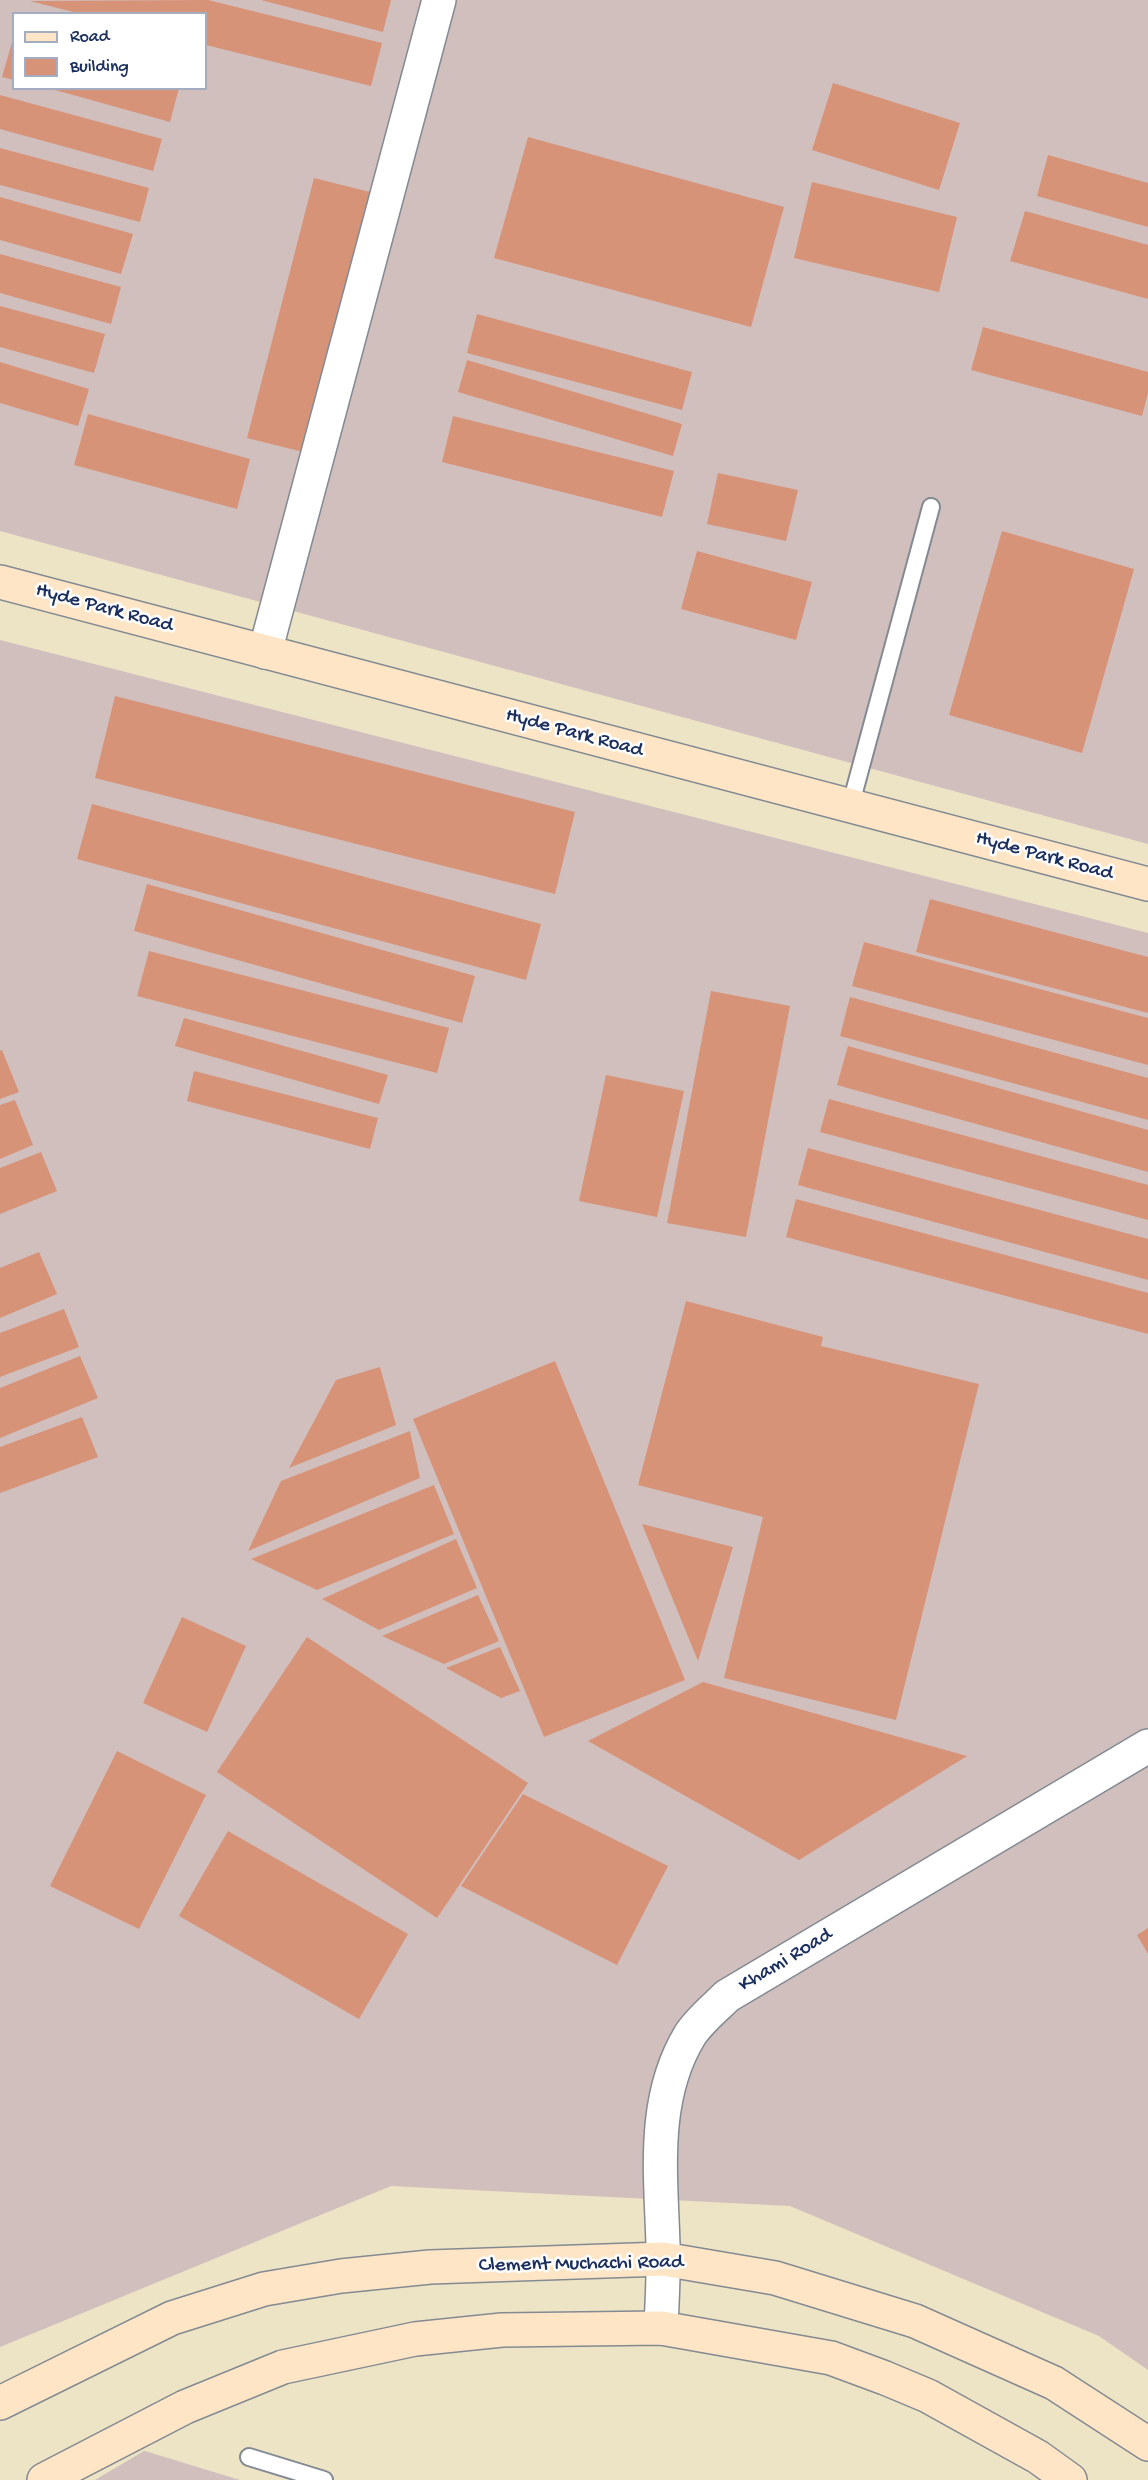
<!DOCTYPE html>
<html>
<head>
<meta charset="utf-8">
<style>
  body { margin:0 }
  #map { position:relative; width:1148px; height:2480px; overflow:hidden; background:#ece4c5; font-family:"Gochi Hand",sans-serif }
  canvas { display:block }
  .legend { position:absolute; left:12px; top:12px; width:195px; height:78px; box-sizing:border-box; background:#fff; border:2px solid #a4acbf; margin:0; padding:8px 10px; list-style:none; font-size:18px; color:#1b2f5e }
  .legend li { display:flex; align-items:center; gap:12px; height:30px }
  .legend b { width:30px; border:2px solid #a4acbf }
</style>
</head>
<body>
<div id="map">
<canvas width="1148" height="2480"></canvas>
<ul class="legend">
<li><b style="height:8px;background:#fee5c5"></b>Road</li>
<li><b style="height:16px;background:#d79378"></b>Building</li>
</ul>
</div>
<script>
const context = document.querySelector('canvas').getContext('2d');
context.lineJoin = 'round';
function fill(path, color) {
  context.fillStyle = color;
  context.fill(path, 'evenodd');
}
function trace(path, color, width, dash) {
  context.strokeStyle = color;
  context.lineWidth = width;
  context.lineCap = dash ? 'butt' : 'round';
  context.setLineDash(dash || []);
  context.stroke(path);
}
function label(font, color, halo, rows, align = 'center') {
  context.font = font + ' "Gochi Hand",sans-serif';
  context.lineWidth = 5;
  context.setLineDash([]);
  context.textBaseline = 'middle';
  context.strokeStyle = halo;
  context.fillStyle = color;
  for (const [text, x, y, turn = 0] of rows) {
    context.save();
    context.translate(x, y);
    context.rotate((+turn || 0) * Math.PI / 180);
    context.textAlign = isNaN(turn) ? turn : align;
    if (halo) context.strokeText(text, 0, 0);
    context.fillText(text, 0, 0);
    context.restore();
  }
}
const industrial = new Path2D(`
  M 0,0 L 1148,0 L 1148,844 L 0,531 ZM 14,14 L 206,14 L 206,88 L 14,88 Z
  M 0,640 L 1148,933 L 1148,2370 L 1099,2336 L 790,2206 L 391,2186 L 0,2347 Z
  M 144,2451 L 145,2451 L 240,2480 L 95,2480 Z`);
const building = new Path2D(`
  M 208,0 L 382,43 L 371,86 L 206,45 L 206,14 L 81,14 L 30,1 Z
  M 261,0 L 391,0 L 383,32 Z
  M 13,39 L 14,39 L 14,80 L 2,77 Z
  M 833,83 L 960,123 L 939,190 L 812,150 Z
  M 48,88 L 179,88 L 170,122 Z
  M 0,95 L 162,139 L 153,171 L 0,129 Z
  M 528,137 L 784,207 L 751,327 L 494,258 Z
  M 0,148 L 149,188 L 140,222 L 0,185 Z
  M 1048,155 L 1148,183 L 1148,227 L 1037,196 Z
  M 314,178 L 374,193 L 307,453 L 247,438 Z
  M 812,182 L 957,217 L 939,292 L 794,258 Z
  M 0,197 L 133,234 L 121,274 L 0,240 Z
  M 1025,211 L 1148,245 L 1148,299 L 1010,261 Z
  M 0,254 L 121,287 L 111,324 L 0,293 Z
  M 0,306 L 105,334 L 94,373 L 0,347 Z
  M 477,314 L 692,372 L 682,410 L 467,353 Z
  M 983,327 L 1148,372 L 1148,393 L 1142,416 L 971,370 Z
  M 467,360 L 682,424 L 673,456 L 458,392 Z
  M 0,362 L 89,389 L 78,426 L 0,403 Z
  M 88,414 L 250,459 L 237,509 L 74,465 Z
  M 453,416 L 674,471 L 662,517 L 442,462 Z
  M 718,473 L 798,490 L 786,541 L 707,524 Z
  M 1002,531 L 1134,569 L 1082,753 L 949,715 Z
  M 697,551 L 812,582 L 796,640 L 681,609 Z
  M 115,696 L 575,812 L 555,894 L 95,778 Z
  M 92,804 L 541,924 L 526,980 L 77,859 Z
  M 147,884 L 475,976 L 462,1023 L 134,931 Z
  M 930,899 L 1148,957 L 1148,1013 L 916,952 Z
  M 864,942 L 1148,1018 L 1148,1065 L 852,986 Z
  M 149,951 L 449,1028 L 437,1073 L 137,996 Z
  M 711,991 L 790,1006 L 746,1237 L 667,1223 Z
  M 850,997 L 1148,1078 L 1148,1120 L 840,1036 Z
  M 184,1018 L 388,1075 L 379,1104 L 175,1046 Z
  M 848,1046 L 1148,1130 L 1148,1172 L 837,1085 Z
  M 2,1050 L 19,1092 L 0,1099 L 0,1051 Z
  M 194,1071 L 378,1118 L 370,1149 L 187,1101 Z
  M 606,1075 L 684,1091 L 657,1217 L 579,1201 Z
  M 829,1099 L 1148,1185 L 1148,1220 L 820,1132 Z
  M 15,1100 L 33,1145 L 0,1159 L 0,1105 Z
  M 808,1148 L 1148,1239 L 1148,1280 L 798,1185 Z
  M 41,1152 L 57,1191 L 0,1214 L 0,1168 Z
  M 796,1199 L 1148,1293 L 1148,1334 L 786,1237 Z
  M 39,1252 L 57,1294 L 0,1318 L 0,1268 Z
  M 686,1301 L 823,1337 L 821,1346 L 979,1384 L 896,1720 L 724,1678 L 763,1517 L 638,1485 Z
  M 64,1309 L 79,1347 L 0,1377 L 0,1333 Z
  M 80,1356 L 98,1398 L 0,1438 L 0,1388 Z
  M 555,1361 L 685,1680 L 544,1737 L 413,1419 Z
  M 380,1367 L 396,1425 L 289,1468 L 336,1380 Z
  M 82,1417 L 98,1457 L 0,1493 L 0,1447 Z
  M 410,1431 L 420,1478 L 248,1551 L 281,1481 Z
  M 434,1485 L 454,1534 L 317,1590 L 251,1559 Z
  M 642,1524 L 733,1547 L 698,1661 Z
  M 456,1539 L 477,1588 L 379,1630 L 322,1599 Z
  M 478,1595 L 499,1641 L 444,1664 L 382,1636 Z
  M 182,1617 L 246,1646 L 207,1732 L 143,1703 Z
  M 307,1637 L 528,1783 L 437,1918 L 217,1772 Z
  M 500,1647 L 520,1691 L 501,1698 L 446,1668 Z
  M 703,1682 L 967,1756 L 799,1860 L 588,1741 Z
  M 117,1751 L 206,1795 L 139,1929 L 50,1886 Z
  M 523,1794 L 668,1866 L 617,1965 L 461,1886 Z
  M 228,1831 L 408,1934 L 359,2019 L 179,1916 Z
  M 1148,1928 L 1148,1954 L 1137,1935 Z`);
const lane = new Path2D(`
  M 850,807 L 931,507
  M 249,2457 L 324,2480`);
const street = new Path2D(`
  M 265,652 L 439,0
  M 661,2328 C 662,2300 664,2273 663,2245 C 661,2174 651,2099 690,2035 C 699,2021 715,2008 727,1996 L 1148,1746`);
const secondary = new Path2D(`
  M 0,582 L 1148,884
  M 0,2403 L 172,2318 L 264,2289 L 341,2276 L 430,2267 L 663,2259 L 775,2278 L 915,2321 L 1054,2383 L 1148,2444
  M 44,2480 L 185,2407 L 283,2367 L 415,2339 L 502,2330 L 661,2328 L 831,2358 L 885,2378 L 928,2396 L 1038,2457 L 1070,2480`);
const streetNames = [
  ["Hyde Park Road",104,609,15],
  ["Hyde Park Road",574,734,15],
  ["Hyde Park Road",1044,857,15],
  ["Khami Road",786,1961,-31],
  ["Clement Muchachi Road",581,2265,-1]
];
fill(industrial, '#d1bfbe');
fill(building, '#d79378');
trace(lane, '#848a92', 20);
trace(street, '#848a92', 36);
trace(secondary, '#848a92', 36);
trace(lane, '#fff', 16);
trace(street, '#fff', 33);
trace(secondary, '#fee5c5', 33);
label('21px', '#1b2f5e', '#fff', streetNames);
</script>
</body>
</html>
